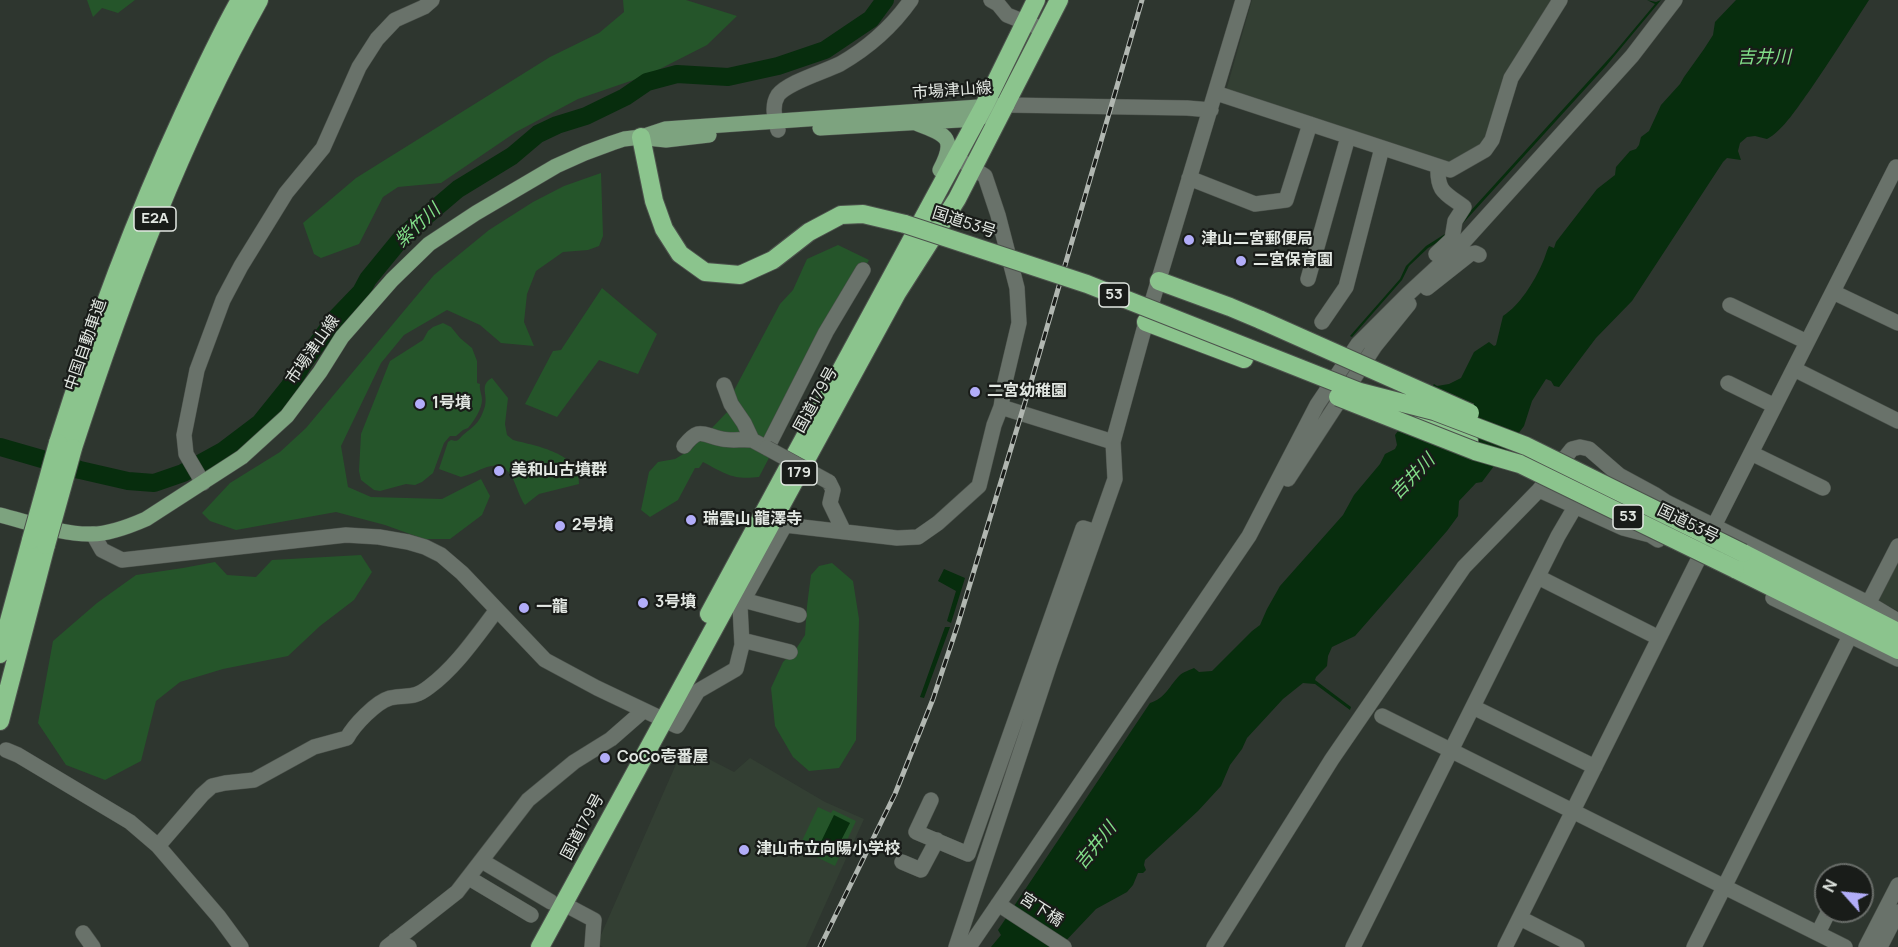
<!DOCTYPE html>
<html>
<head>
<meta charset="utf-8">
<style>
  body { margin:0 }
  #map { position:relative; width:1898px; height:947px; overflow:hidden; background:#2e362f; font-family:Manrope,sans-serif }
  canvas { display:block }
  .north { position:absolute; left:1814px; top:863px; width:60px; height:60px; box-sizing:border-box; background:#191c19; border:2px solid #696d69; border-radius:50%; rotate:297deg; font-size:16px; font-weight:700; line-height:24px; text-align:center; color:#e2e7e2 }
  .north::after { content:''; display:block; margin:auto; width:21px; height:27px; background:#b2adf9; clip-path:polygon(50% 0,100% 100%,50% 72%,0 100%) }
</style>
</head>
<body>
<div id="map">
<canvas width="1898" height="947"></canvas>
<div class="north">N</div>
</div>
<script>
const context = document.querySelector('canvas').getContext('2d');
context.lineJoin = 'round';
function fill(path, color) {
  context.fillStyle = color;
  context.fill(path, 'evenodd');
}
function trace(path, color, width, dash) {
  context.strokeStyle = color;
  context.lineWidth = width;
  context.lineCap = dash ? 'butt' : 'round';
  context.setLineDash(dash || []);
  context.stroke(path);
}
function label(font, color, halo, rows, align = 'center') {
  context.font = font + ' Manrope,"Noto Sans JP",sans-serif';
  context.lineWidth = 4.5;
  context.setLineDash([]);
  context.textBaseline = 'middle';
  context.strokeStyle = halo;
  context.fillStyle = color;
  for (const [text, x, y, turn = 0] of rows) {
    context.save();
    context.translate(x, y);
    context.rotate((+turn || 0) * Math.PI / 180);
    context.textAlign = isNaN(turn) ? turn : align;
    if (halo) context.strokeText(text, 0, 0);
    context.fillText(text, 0, 0);
    context.restore();
  }
}
const built = new Path2D(`
  M 1252,0 L 1556,0 L 1490,139 L 1448,167 L 1226,91 Z
  M 1898,557 L 1898,611 L 1876,600 Z
  M 684,746 L 734,772 L 750,758 L 825,802 L 864,819 L 806,947 L 603,947 L 597,944 Z`);
const green = new Path2D(`
  M 87,0 L 135,0 L 118,13 L 102,8 L 93,17 Z
  M 623,0 L 686,0 L 737,16 L 707,45 L 648,75 L 578,99 L 516,132 L 441,183 L 398,187 L 383,197 L 359,244 L 321,258 L 314,254 L 303,223 L 356,178 L 550,57 L 599,33 L 624,12 Z
  M 601,173 L 603,236 L 599,246 L 588,250 L 563,252 L 536,271 L 527,294 L 524,322 L 534,346 L 501,343 L 480,325 L 447,310 L 404,335 L 381,363 L 341,446 L 348,487 L 371,497 L 442,499 L 481,479 L 490,496 L 482,515 L 450,539 L 424,539 L 385,525 L 336,512 L 236,530 L 210,521 L 202,513 L 230,483 L 280,452 L 306,428 L 434,275 L 489,230 L 533,202 L 564,186 Z
  M 838,245 L 869,260 L 765,445 L 730,398 L 780,304 L 793,290 L 807,259 Z
  M 602,288 L 657,334 L 638,374 L 599,360 L 557,417 L 525,404 L 553,351 L 561,350 Z
  M 443,323 L 451,327 L 460,338 L 472,348 L 477,361 L 477,383 L 480,384 C 479,390 482,394 482,400 C 482,409 474,421 468,428 L 463,430 L 456,436 L 450,436 L 444,443 L 433,473 L 422,482 L 415,485 L 406,484 L 380,491 L 374,490 L 361,480 L 359,471 L 361,434 L 390,361 L 423,340 L 428,331 L 433,327 Z
  M 492,378 L 508,398 L 505,424 L 507,435 L 513,440 C 536,446 581,453 579,484 L 539,494 L 525,505 C 514,489 514,459 487,467 C 478,470 470,475 461,477 L 439,469 L 448,442 L 451,440 C 458,442 458,440 463,435 C 474,426 480,423 485,406 C 488,394 479,385 492,378 Z
  M 729,410 L 745,436 L 710,430 Z
  M 700,439 L 749,443 L 770,456 L 759,477 C 732,480 726,474 703,462 L 699,468 L 695,468 L 678,500 L 650,517 L 641,510 L 649,472 L 658,462 L 675,459 L 692,449 Z
  M 361,555 L 372,572 L 354,600 L 320,626 L 288,656 L 223,669 L 180,682 L 156,701 L 141,761 L 105,780 L 66,765 L 38,723 L 53,641 L 97,603 L 136,575 L 183,568 L 215,562 L 227,575 L 256,577 L 272,560 Z
  M 832,563 L 853,581 L 859,619 L 856,740 L 839,768 L 809,771 L 793,757 L 775,726 L 771,688 L 783,662 L 796,649 L 805,635 L 807,606 L 811,575 L 819,566 Z
  M 818,807 L 831,813 L 833,810 L 856,821 L 835,866 L 808,853 L 811,847 L 801,843 Z`);
const water = new Path2D(`
  M 1647,0 L 1656,2 L 1661,0 L 1606,66 L 1455,232 L 1428,248 L 1409,266 L 1402,280 L 1352,337 L 1350,336 L 1400,279 L 1406,266 L 1426,246 L 1456,227 L 1614,53 L 1655,4 Z
  M 1736,0 L 1869,0 C 1849,31 1830,61 1810,90 C 1799,105 1783,131 1767,139 L 1755,136 L 1747,137 L 1740,143 L 1738,151 L 1741,160 L 1727,158 L 1723,162 L 1632,301 L 1596,338 L 1559,387 L 1554,386 L 1551,381 L 1546,379 L 1532,401 L 1524,426 L 1482,482 L 1476,483 L 1459,501 L 1458,516 L 1447,531 L 1355,636 L 1332,647 L 1328,656 L 1327,666 L 1316,677 L 1315,680 L 1351,707 L 1350,710 L 1315,684 L 1303,683 L 1283,699 L 1247,738 L 1242,749 L 1230,765 L 1221,786 L 1198,811 L 1145,860 L 1144,865 L 1146,870 L 1143,873 L 1138,873 L 1133,885 L 1127,892 L 1096,909 L 1060,947 L 991,947 L 1001,935 L 998,930 L 1150,703 C 1166,698 1169,686 1180,675 C 1183,672 1190,670 1194,668 L 1199,672 L 1212,671 L 1252,631 L 1260,625 L 1267,609 L 1280,586 L 1343,515 L 1354,495 L 1380,464 L 1385,454 L 1395,449 L 1397,445 L 1395,435 L 1434,384 L 1437,386 L 1449,384 L 1461,378 L 1474,352 L 1489,342 L 1494,346 L 1496,345 L 1503,316 C 1520,305 1534,282 1542,264 C 1545,258 1546,252 1549,246 L 1554,248 L 1556,242 L 1597,189 L 1615,175 L 1616,167 L 1630,151 L 1636,149 L 1639,145 L 1641,137 L 1649,131 L 1661,105 L 1680,84 L 1684,77 L 1704,49 L 1713,35 L 1715,22 Z
  M 944,569 L 965,578 L 951,623 L 947,621 L 956,591 L 938,581 Z
  M 945,627 L 950,627 L 924,698 L 920,697 Z
  M 834,815 L 850,823 L 832,858 L 817,850 Z`);
const river = new Path2D(`
  M 0,447 L 80,470 L 128,481 L 154,483 L 183,473 L 223,451 L 260,423 L 289,387 L 304,362 L 335,319 L 361,292 L 368,279 L 404,235 L 458,189 L 512,156 L 538,134 L 557,125 L 586,116 L 625,97 L 647,82 L 677,74 L 728,77 L 778,66 L 825,50 L 871,19 L 885,0`);
const minor = new Path2D(`
  M 991,0 L 998,4 L 1007,15 L 1045,30
  M 1216,93 L 1450,170 L 1485,150 L 1492,140 L 1511,78 L 1560,0
  M 1007,105 L 1187,108 L 1211,110
  M 778,130 C 775,119 771,106 778,95 C 788,82 824,72 840,64 C 868,48 892,27 911,0
  M 1189,178 L 1255,204 L 1286,200 L 1310,124
  M 1436,254 L 1452,239 L 1455,221 L 1464,207 C 1445,193 1437,192 1438,167
  M 1308,279 L 1348,137
  M 1427,288 L 1470,254 L 1475,253 L 1479,255
  M 1833,292 L 1898,323
  M 1730,305 L 1807,342
  M 1322,322 L 1346,287 L 1382,148
  M 1794,369 L 1898,421
  M 1728,383 L 1775,406
  M 724,385 L 731,404 L 744,423 L 752,440 L 767,448 L 826,332 L 863,270
  M 1001,407 L 1113,442
  M 684,446 C 700,426 702,435 722,439 C 731,441 742,439 752,440
  M 1751,453 L 1823,488
  M 1288,479 L 1375,346 L 1409,304
  M 829,482 L 833,490 L 830,503 L 844,532
  M 203,483 L 186,454 L 184,435 L 197,370 L 223,300 L 241,266 L 286,193 L 323,148 L 359,67 L 377,39 L 395,20 L 424,7 L 432,0
  M 1539,490 L 1623,528 L 1650,535 L 1658,540
  M 778,522 L 785,525 L 897,538 L 918,537 L 938,523 L 979,486 L 994,425 L 1001,407 L 1005,382 L 1019,323 L 1017,288 L 998,215 L 985,176 L 963,162
  M 1714,526 L 1896,167
  M 93,534 L 102,550 L 122,560 L 346,535 L 379,537 L 408,542 L 425,547 L 441,555 L 462,573 L 545,660 L 597,688 L 677,726 L 698,691 L 736,669 L 742,645 L 740,606 L 785,525
  M 1538,577 L 1659,638
  M 1773,598 L 1898,659
  M 743,600 L 799,615
  M 1865,610 L 1898,546
  M 742,640 L 790,652
  M 1473,707 L 1595,767
  M 1382,716 L 1845,947
  M 6,750 L 18,755 L 130,822 L 158,846 L 219,917 L 241,947
  M 931,800 L 916,832 L 968,854 L 1083,528 L 1096,532
  M 158,846 L 202,795 L 212,786 L 225,783 L 254,780 L 314,747 L 347,738 C 354,725 376,702 390,698 C 408,694 412,700 429,687 C 456,667 476,637 496,611
  M 482,861 L 551,902
  M 902,862 L 921,870 L 937,840
  M 469,878 L 531,915
  M 564,904 L 594,920 L 592,947
  M 998,904 L 1064,947
  M 1520,918 L 1577,947
  M 83,933 L 93,947
  M 1818,933 L 1829,911
  M 395,940 L 409,947
  M 387,947 L 457,892 L 528,800 L 574,762 L 611,739 L 643,711
  M 956,947 L 1050,663 L 1115,479 L 1113,442 L 1146,322 L 1243,0
  M 967,947 L 971,944 L 1249,536 L 1317,405 L 1358,344 L 1408,294 L 1459,247 L 1632,56 L 1675,0
  M 1214,947 L 1332,759 L 1464,567 L 1539,490 L 1572,449 L 1580,447 L 1589,449 L 1619,475 L 1654,494 L 1666,502 L 1868,603 L 1898,621
  M 1353,947 L 1558,536 L 1575,507
  M 1505,947 L 1698,560
  M 1694,947 L 1854,628
  M 1866,947 L 1898,885
  M 1880,947 L 1898,912`);
const major = new Path2D(`
  M 918,124 C 948,135 956,139 940,170
  M 820,128 L 977,119 L 984,116
  M 647,138 L 666,140 L 709,135
  M 0,515 C 28,522 63,535 92,534 C 110,534 130,526 146,519 L 242,457 L 287,416 L 320,372 L 342,337 L 392,280 L 429,244 L 476,213 L 556,166 L 585,153 L 612,143 L 624,139 L 641,137 L 665,129 L 1007,105`);
const highway = new Path2D(`
  M 641,137 L 654,201 L 664,229 L 680,254 L 705,272 L 740,275 L 773,260 L 809,232 L 841,215 L 863,214 L 905,224
  M 1159,281 L 1230,307 L 1261,320
  M 1146,322 L 1244,359
  M 1391,405 L 1469,441
  M 58,443 C 93,331 134,221 183,115 C 201,76 219,37 240,0
  M 73,448 C 123,294 180,142 259,0
  M 1743,553 L 1898,632
  M 1735,569 L 1898,650
  M 709,614 L 984,106 L 1036,0
  M 0,654 L 31,540
  M 0,721 L 46,545
  M 540,947 L 897,293 L 957,199 L 1059,0`);
const rail = new Path2D(`
  M 820,947 L 895,794 L 933,699 L 957,627 L 1032,379 L 1142,0`);
const minorBridge = new Path2D(`
  M 767,448 L 829,482`);
const highwayBridge = new Path2D(`
  M 905,224 L 1087,284 L 1360,392 L 1434,411 L 1526,446 L 1743,553
  M 1261,320 L 1470,413
  M 1338,397 L 1475,451 L 1520,464 L 1735,569
  M 31,540 L 58,443
  M 46,545 L 73,448`);
const markers = [
  [1189,240,6,"#b2adf9"],
  [1241,261,6,"#b2adf9"],
  [975,392,6,"#b2adf9"],
  [420,404,6,"#b2adf9"],
  [499,471,6,"#b2adf9"],
  [691,520,6,"#b2adf9"],
  [560,526,6,"#b2adf9"],
  [643,603,6,"#b2adf9"],
  [524,608,6,"#b2adf9"],
  [605,758,6,"#b2adf9"],
  [744,850,6,"#b2adf9"]
];
const shields = [
  [155,219,42],
  [1114,295,30],
  [799,473,36],
  [1628,517,30]
];
const shieldNames = [
  ["E2A",155,219],
  ["53",1114,295],
  ["179",799,473],
  ["53",1628,517]
];
const streetNames = [
  ["市場津山線",952,91,-4],
  ["国道53号",964,223,18],
  ["中国自動車道",86,345,-71],
  ["市場津山線",313,350,-55],
  ["国道179号",816,400,-61],
  ["国道53号",1688,524,26],
  ["国道179号",583,827,-62],
  ["宮下橋",1041,910,33]
];
const poiNames = [
  ["津山二宮郵便局",1201,240],
  ["二宮保育園",1253,261],
  ["二宮幼稚園",987,392],
  ["1号墳",432,404],
  ["美和山古墳群",511,471],
  ["瑞雲山 龍澤寺",703,520],
  ["2号墳",572,526],
  ["3号墳",655,603],
  ["一龍",536,608],
  ["CoCo壱番屋",617,758],
  ["津山市立向陽小学校",756,850]
];
const waterNames = [
  ["吉井川",1764,58],
  ["紫竹川",418,226,-43],
  ["吉井川",1413,477,-46],
  ["吉井川",1096,846,-51]
];
fill(built, '#333f33');
fill(green, '#25552a');
fill(water, '#072d0d');
trace(river, '#072d0d', 18);
trace(minor, '#4c524c', 16);
trace(major, '#4c524c', 16);
trace(highway, '#4c524c', 20);
trace(minor, '#69726a', 15);
trace(major, '#7da37f', 15);
trace(highway, '#8bc48d', 18);
trace(rail, '#b1b7b1', 5);
trace(rail, '#191c19', 3, [9]);
trace(minorBridge, '#4c524c', 16, []);
trace(highwayBridge, '#4c524c', 20, []);
trace(minorBridge, '#69726a', 15);
trace(highwayBridge, '#8bc48d', 18);
for (const [x, y, r, color] of markers) {
  const dot = new Path2D();
  dot.arc(x, y, r, 0, 2 * Math.PI);
  context.fillStyle = color;
  context.fill(dot);
  trace(dot, '#191c19', 2);
}
for (const [x, y, w] of shields) {
  const box = new Path2D();
  box.roundRect(x - w / 2, y - 12, w, 24, 4.5);
  context.fillStyle = '#191c19';
  context.fill(box);
  trace(box, '#e2e7e2', 1.5);
}
label('bold 15px', '#e2e7e2', null, shieldNames);
label('16px', '#e2e7e2', '#191c19', streetNames);
label('bold 16px', '#e2e7e2', '#191c19', poiNames, 'left');
label('italic 18px', '#82df89', '#191c19', waterNames);
</script>
</body>
</html>
